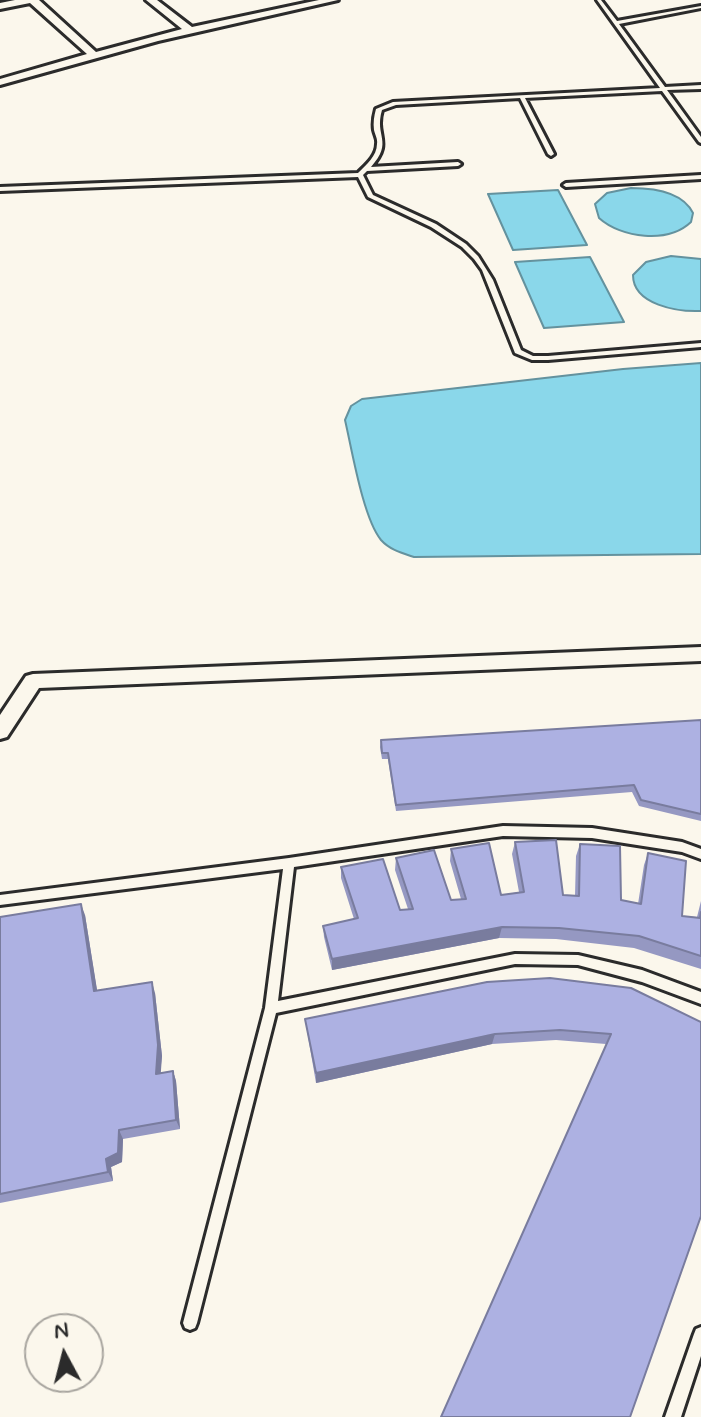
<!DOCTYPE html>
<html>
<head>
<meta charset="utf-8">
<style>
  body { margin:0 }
  #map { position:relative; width:701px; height:1417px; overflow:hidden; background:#fbf7ec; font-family:Mynerve,sans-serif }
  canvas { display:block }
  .north { position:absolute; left:24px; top:1313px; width:80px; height:80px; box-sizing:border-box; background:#fbf7ec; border:2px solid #a8a59f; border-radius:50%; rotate:353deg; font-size:22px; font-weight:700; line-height:32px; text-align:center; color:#2b2b2b }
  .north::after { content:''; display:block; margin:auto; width:28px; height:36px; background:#2b2b2b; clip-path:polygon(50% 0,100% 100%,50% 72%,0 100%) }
</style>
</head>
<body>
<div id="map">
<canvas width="701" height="1417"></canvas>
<div class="north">N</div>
</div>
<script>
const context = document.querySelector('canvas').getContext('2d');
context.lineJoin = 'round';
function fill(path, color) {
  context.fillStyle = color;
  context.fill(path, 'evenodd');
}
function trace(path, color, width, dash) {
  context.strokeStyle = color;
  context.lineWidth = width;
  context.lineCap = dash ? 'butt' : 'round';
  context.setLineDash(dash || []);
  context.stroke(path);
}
const water = new Path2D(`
  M 631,188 C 653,188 682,191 693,213 L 691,222 C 668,244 621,238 599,218 L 595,204 L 607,193 Z
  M 558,190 L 587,245 L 513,250 L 488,194 Z
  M 671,256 L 701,259 L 701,311 C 678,312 633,305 633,275 L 646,262 Z
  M 590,257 L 624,322 L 544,328 L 515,262 Z
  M 701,363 L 701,554 L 414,557 C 402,553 390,550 381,540 C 363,518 352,450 345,420 L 351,406 L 362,399 L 623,369 Z`);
const lane = new Path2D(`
  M 597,0 L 601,0 L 617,21 L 701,6 L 701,8 L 619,24 L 665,87 L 701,85 L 701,89 L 667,90 L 701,137 L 701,143 L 699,142 L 662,91 L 525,98 L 554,154 L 551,156 L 548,154 L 520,98 L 396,105 L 382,110 C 374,137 394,141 371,167 L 458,162 L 461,164 L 458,166 L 367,171 L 363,175 L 373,195 L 436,224 L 466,244 L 478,256 L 493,280 L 521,350 L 533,356 L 548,356 L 701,343 L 701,347 L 548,360 L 532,360 L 515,353 L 482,270 L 474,259 L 462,247 L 431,227 L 368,197 L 358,177 L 0,191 L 0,187 L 358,173 C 366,165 377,156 377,144 C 378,139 375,135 374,130 C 373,123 374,116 376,109 L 393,102 L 660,88 Z
  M 701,175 L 701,179 L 566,187 L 563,185 L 566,183 Z
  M 503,826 L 592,828 L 682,842 L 701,849 L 701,859 L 682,852 L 592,838 L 503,836 L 294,867 L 278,1001 L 515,954 L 578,955 L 642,970 L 701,992 L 701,1004 L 642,982 L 578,965 L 515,964 L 276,1013 L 197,1323 L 195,1328 L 190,1330 L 185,1328 L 183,1323 L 265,1008 L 283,869 L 0,905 L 0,895 L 289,858 Z
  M 701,1327 L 701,1356 L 681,1417 L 665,1417 L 694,1334 L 696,1329 Z`);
const street = new Path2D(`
  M 15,0 L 39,0 L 96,52 L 182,29 L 146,0 L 157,0 L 192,27 L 319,0 L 338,0 L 158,41 L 0,85 L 0,79 L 87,54 L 30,3 L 0,9 L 0,3 Z
  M 701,647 L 701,661 L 39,688 L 7,737 L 0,739 L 0,715 L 26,676 L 33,674 Z`);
const wall = new Path2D(`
  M 701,720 L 701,821 L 639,806 L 632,792 L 396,811 L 388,759 L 382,759 L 380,747 L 381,740 Z
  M 515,842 L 563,895 L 575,896 L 576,856 L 580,844 L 621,900 L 638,904 L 644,865 L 648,853 L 682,916 L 697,917 L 701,901 L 701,969 L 634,948 L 556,939 L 499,938 L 332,970 L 324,937 L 323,926 L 354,919 L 341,878 L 341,867 L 400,910 L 408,909 L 395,870 L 396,858 L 451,900 L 461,899 L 450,861 L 451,849 L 501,895 L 519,892 L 512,854 Z
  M 85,915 L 97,991 L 155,993 L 162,1056 L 160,1073 L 173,1071 L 176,1081 L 180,1129 L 123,1139 L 122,1162 L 111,1167 L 113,1181 L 0,1203 L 0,917 Z
  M 631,988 L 606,1044 L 556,1040 L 492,1044 L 316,1083 L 305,1019 Z`);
const shadedWall = new Path2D(`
  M 81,904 L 85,915 L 99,1002 L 94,991 Z
  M 502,927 L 499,938 L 332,970 L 332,959 Z
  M 152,982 L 155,993 L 162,1056 L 160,1084 L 156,1074 Z
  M 495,1034 L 492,1044 L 316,1083 L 316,1073 Z
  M 173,1071 L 176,1081 L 180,1129 L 176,1120 Z
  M 119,1130 L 123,1139 L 122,1162 L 111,1167 L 113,1181 L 108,1172 L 106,1159 Z`);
const building = new Path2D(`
  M 701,720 L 701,814 L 641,800 L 634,785 L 396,805 L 388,753 L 382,753 L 381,740 Z
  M 556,840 L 563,895 L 579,896 L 580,844 L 620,846 L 621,900 L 641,904 L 648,853 L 686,861 L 682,916 L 700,918 L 701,912 L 701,956 L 639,936 L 559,928 L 502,927 L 332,959 L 323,926 L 358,918 L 341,867 L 383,859 L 400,910 L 413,909 L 396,858 L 434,850 L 451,900 L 466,899 L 451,849 L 489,843 L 501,895 L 524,892 L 515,842 Z
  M 81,904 L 94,991 L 152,982 L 158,1045 L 156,1074 L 173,1071 L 176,1120 L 119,1130 L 118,1153 L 106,1159 L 108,1172 L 0,1194 L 0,917 Z
  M 550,978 L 631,988 L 701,1022 L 701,1216 L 630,1417 L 441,1417 L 611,1034 L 560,1030 L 495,1034 L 316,1073 L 305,1019 L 487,982 Z`);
fill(water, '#8ad7ea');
trace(water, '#64929e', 2);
trace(lane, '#2b2b2b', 6);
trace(street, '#2b2b2b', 6);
fill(lane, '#fbf7ec');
fill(street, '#fbf7ec');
fill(wall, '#9598c2');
fill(shadedWall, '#797c9e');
fill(building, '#adb1e2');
trace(building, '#797c9e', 2);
</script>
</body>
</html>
